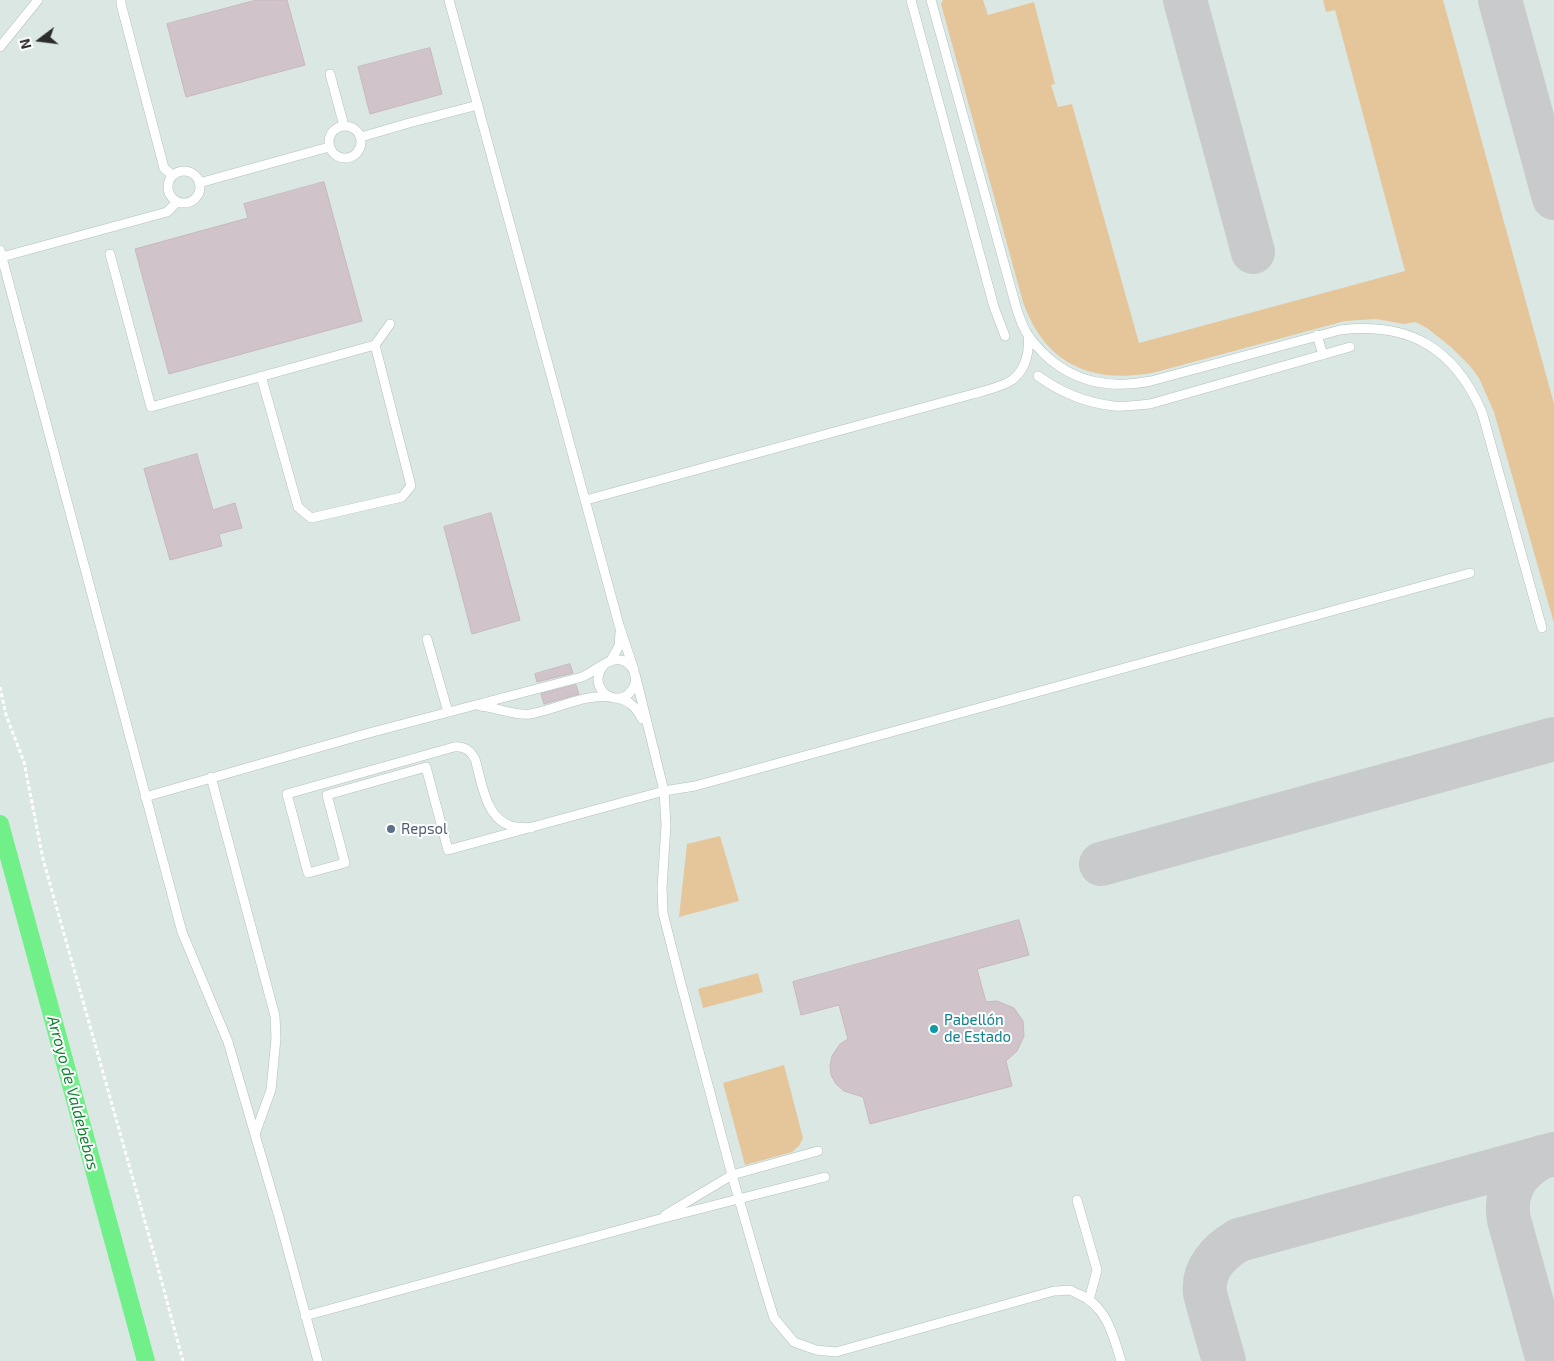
<!DOCTYPE html>
<html>
<head>
<meta charset="utf-8">
<style>
  body { margin:0 }
  #map { position:relative; width:1554px; height:1361px; overflow:hidden; background:#eedee6; font-family:"Exo 2",sans-serif }
  canvas { display:block }
  .north { position:absolute; left:15px; top:15px; width:50px; height:50px; -webkit-text-stroke:4px #fff; paint-order:stroke; rotate:255deg; font-size:14px; font-weight:700; line-height:20px; text-align:center; color:#2c2c2c }
  .north::after { content:''; display:block; margin:auto; width:18px; height:22px; background:#2c2c2c; clip-path:polygon(50% 0,100% 100%,50% 72%,0 100%) }
</style>
</head>
<body>
<div id="map">
<canvas width="1554" height="1361"></canvas>
<div class="north">N</div>
</div>
<script>
const context = document.querySelector('canvas').getContext('2d');
context.lineJoin = 'round';
function fill(path, color) {
  context.fillStyle = color;
  context.fill(path, 'evenodd');
}
function trace(path, color, width, dash) {
  context.strokeStyle = color;
  context.lineWidth = width;
  context.lineCap = dash ? 'butt' : 'round';
  context.setLineDash(dash || []);
  context.stroke(path);
}
function label(font, color, halo, rows, align = 'center') {
  context.font = font + ' "Exo 2",sans-serif';
  context.lineWidth = 4;
  context.setLineDash([]);
  context.textBaseline = 'middle';
  context.strokeStyle = halo;
  context.fillStyle = color;
  for (const [text, x, y, turn = 0] of rows) {
    context.save();
    context.translate(x, y);
    context.rotate((+turn || 0) * Math.PI / 180);
    context.textAlign = isNaN(turn) ? turn : align;
    if (halo) context.strokeText(text, 0, 0);
    context.fillText(text, 0, 0);
    context.restore();
  }
}
const airport = new Path2D(`
  M 0,0 L 1554,0 L 1554,1361 L 0,1361 Z`);
const green = new Path2D(`
  M 943,0 L 983,0 L 988,15 L 1034,2 L 1055,84 L 1051,85 L 1058,107 L 1072,104 L 1139,343 L 1405,271 L 1335,10 L 1326,12 L 1323,0 L 1443,0 L 1554,404 L 1554,623 L 1494,412 L 1479,378 L 1470,366 L 1451,347 L 1427,328 L 1415,322 L 1404,324 L 1376,319 L 1345,321 L 1156,372 C 1093,385 1045,365 1023,302 L 941,4 Z
  M 720,836 L 739,901 L 679,917 L 687,844 Z
  M 758,973 L 763,992 L 703,1008 L 698,989 Z
  M 784,1065 L 803,1138 L 799,1146 L 792,1152 L 745,1165 L 723,1083 Z`);
const canal = new Path2D(`
  M 0,824 L 146,1361`);
const taxiway = new Path2D(`
  M 1185,0 L 1253,252
  M 1500,0 L 1554,198
  M 1101,864 L 1554,739
  M 1542,1157 C 1516,1171 1504,1191 1509,1220 L 1548,1361
  M 1224,1361 C 1220,1347 1216,1333 1212,1319 C 1210,1311 1207,1302 1205,1293 C 1202,1269 1220,1251 1239,1240 L 1554,1154`);
const building = new Path2D(`
  M 257,0 L 287,0 L 305,65 L 186,97 L 167,24 Z
  M 430,48 L 442,94 L 370,114 L 358,67 Z
  M 324,182 L 362,321 L 169,374 L 135,249 L 248,218 L 244,204 Z
  M 197,454 L 213,510 L 235,503 L 242,528 L 219,534 L 222,546 L 170,560 L 144,469 Z
  M 491,513 L 520,620 L 472,634 L 444,527 Z
  M 570,664 L 573,673 L 537,682 L 535,674 Z
  M 576,685 L 579,694 L 544,704 L 541,694 Z
  M 1019,920 L 1029,955 L 977,969 L 986,1002 L 997,1001 L 1014,1008 L 1023,1021 L 1024,1036 L 1017,1051 L 1006,1061 L 1012,1086 L 870,1124 L 863,1097 L 844,1091 L 836,1084 L 831,1075 L 830,1066 L 832,1056 L 840,1044 L 848,1039 L 839,1005 L 801,1015 L 793,982 Z`);
const path = new Path2D(`
  M 0,687 L 6,715 L 24,762 L 43,859 L 158,1268 L 183,1361`);
const lane = new Path2D(`
  M 121,0 L 121,4 L 164,168 L 172,175
  M 449,0 L 619,625 L 634,670
  M 911,0 L 994,307 L 1005,336
  M 931,0 L 1017,310 C 1020,319 1023,328 1028,335 C 1032,342 1038,347 1043,353 C 1074,383 1110,389 1151,381 L 1340,330 C 1410,322 1454,348 1482,412 L 1542,628
  M 0,47 L 38,0
  M 330,74 L 344,126
  M329 142a16 16 0 1 1 32 0a16 16 0 1 1-32 0Z
  M 361,137 L 409,123 L 478,105
  M168 187a16 16 0 1 1 32 0a16 16 0 1 1-32 0Z
  M 199,183 L 329,147
  M 0,250 L 182,932 L 228,1042 L 279,1217 L 318,1361
  M 110,254 L 151,407 L 375,345 L 390,324
  M 2,257 L 167,212 L 177,202
  M 1317,335 L 1323,355
  M 261,376 L 298,507 L 311,518 L 402,497 L 411,486 L 375,345
  M 1038,376 C 1060,392 1087,403 1114,406 C 1126,407 1138,405 1150,404 L 1350,347
  M 586,500 L 973,394 C 984,391 996,388 1007,383 C 1024,375 1030,354 1028,336
  M 427,639 L 448,712
  M 611,660 L 619,646 L 620,633
  M 635,674 L 664,791 L 666,825 L 662,888 L 663,913 L 680,980 L 732,1175 L 765,1289 L 774,1318 L 794,1342 L 816,1350 L 836,1352 L 1054,1291 C 1059,1291 1066,1290 1070,1290 C 1073,1291 1075,1293 1078,1294 C 1106,1305 1113,1334 1121,1361
  M 617,698 C 630,701 636,707 642,719
  M 480,706 C 497,707 513,716 530,714 C 556,710 585,693 611,697
  M 211,777 L 275,1016 L 276,1038 L 271,1090 L 255,1134
  M 145,797 L 369,733 L 582,677 C 595,672 610,655 624,661 C 630,664 634,670 635,676 C 636,682 635,687 631,691 C 616,711 585,686 604,665
  M 531,828 C 525,827 518,828 511,826 C 485,818 482,782 475,759 C 470,750 464,746 454,747 L 287,794 L 308,873 L 345,863 L 327,795 L 426,767 L 448,850 L 664,791 L 695,786 L 1470,573
  M 1077,1200 L 1097,1270 L 1089,1300
  M 665,1215 L 732,1175 L 818,1151
  M 305,1316 L 656,1220 L 825,1177`);
const markers = [
  [391,829,5,"#5c6f8a"],
  [934,1029,5,"#0f9aa8"]
];
const serviceNames = [
  ["Repsol",401,829]
];
const cultureNames = [
  ["Pabellón",944,1020],
  ["de Estado",944,1037]
];
const waterNames = [
  ["Arroyo de Valdebebas",73,1093,75]
];
fill(airport, '#dae7e3');
fill(green, '#e5c69b');
trace(canal, '#71f08a', 18);
trace(taxiway, '#c8cacc', 44);
fill(building, '#d0c3c9');
trace(building, '#c9b8bf', 1);
trace(lane, '#b2c0bc', 10);
trace(path, '#fff', 3, [4, 2.5]);
trace(lane, '#fff', 9);
for (const [x, y, r, color] of markers) {
  const dot = new Path2D();
  dot.arc(x, y, r, 0, 2 * Math.PI);
  context.fillStyle = color;
  context.fill(dot);
  trace(dot, '#fff', 2);
}
label('15px', '#4e5e75', '#fff', serviceNames, 'left');
label('15px', '#0d838f', '#fff', cultureNames, 'left');
label('italic 16px', '#0d832e', '#fff', waterNames);
</script>
</body>
</html>
